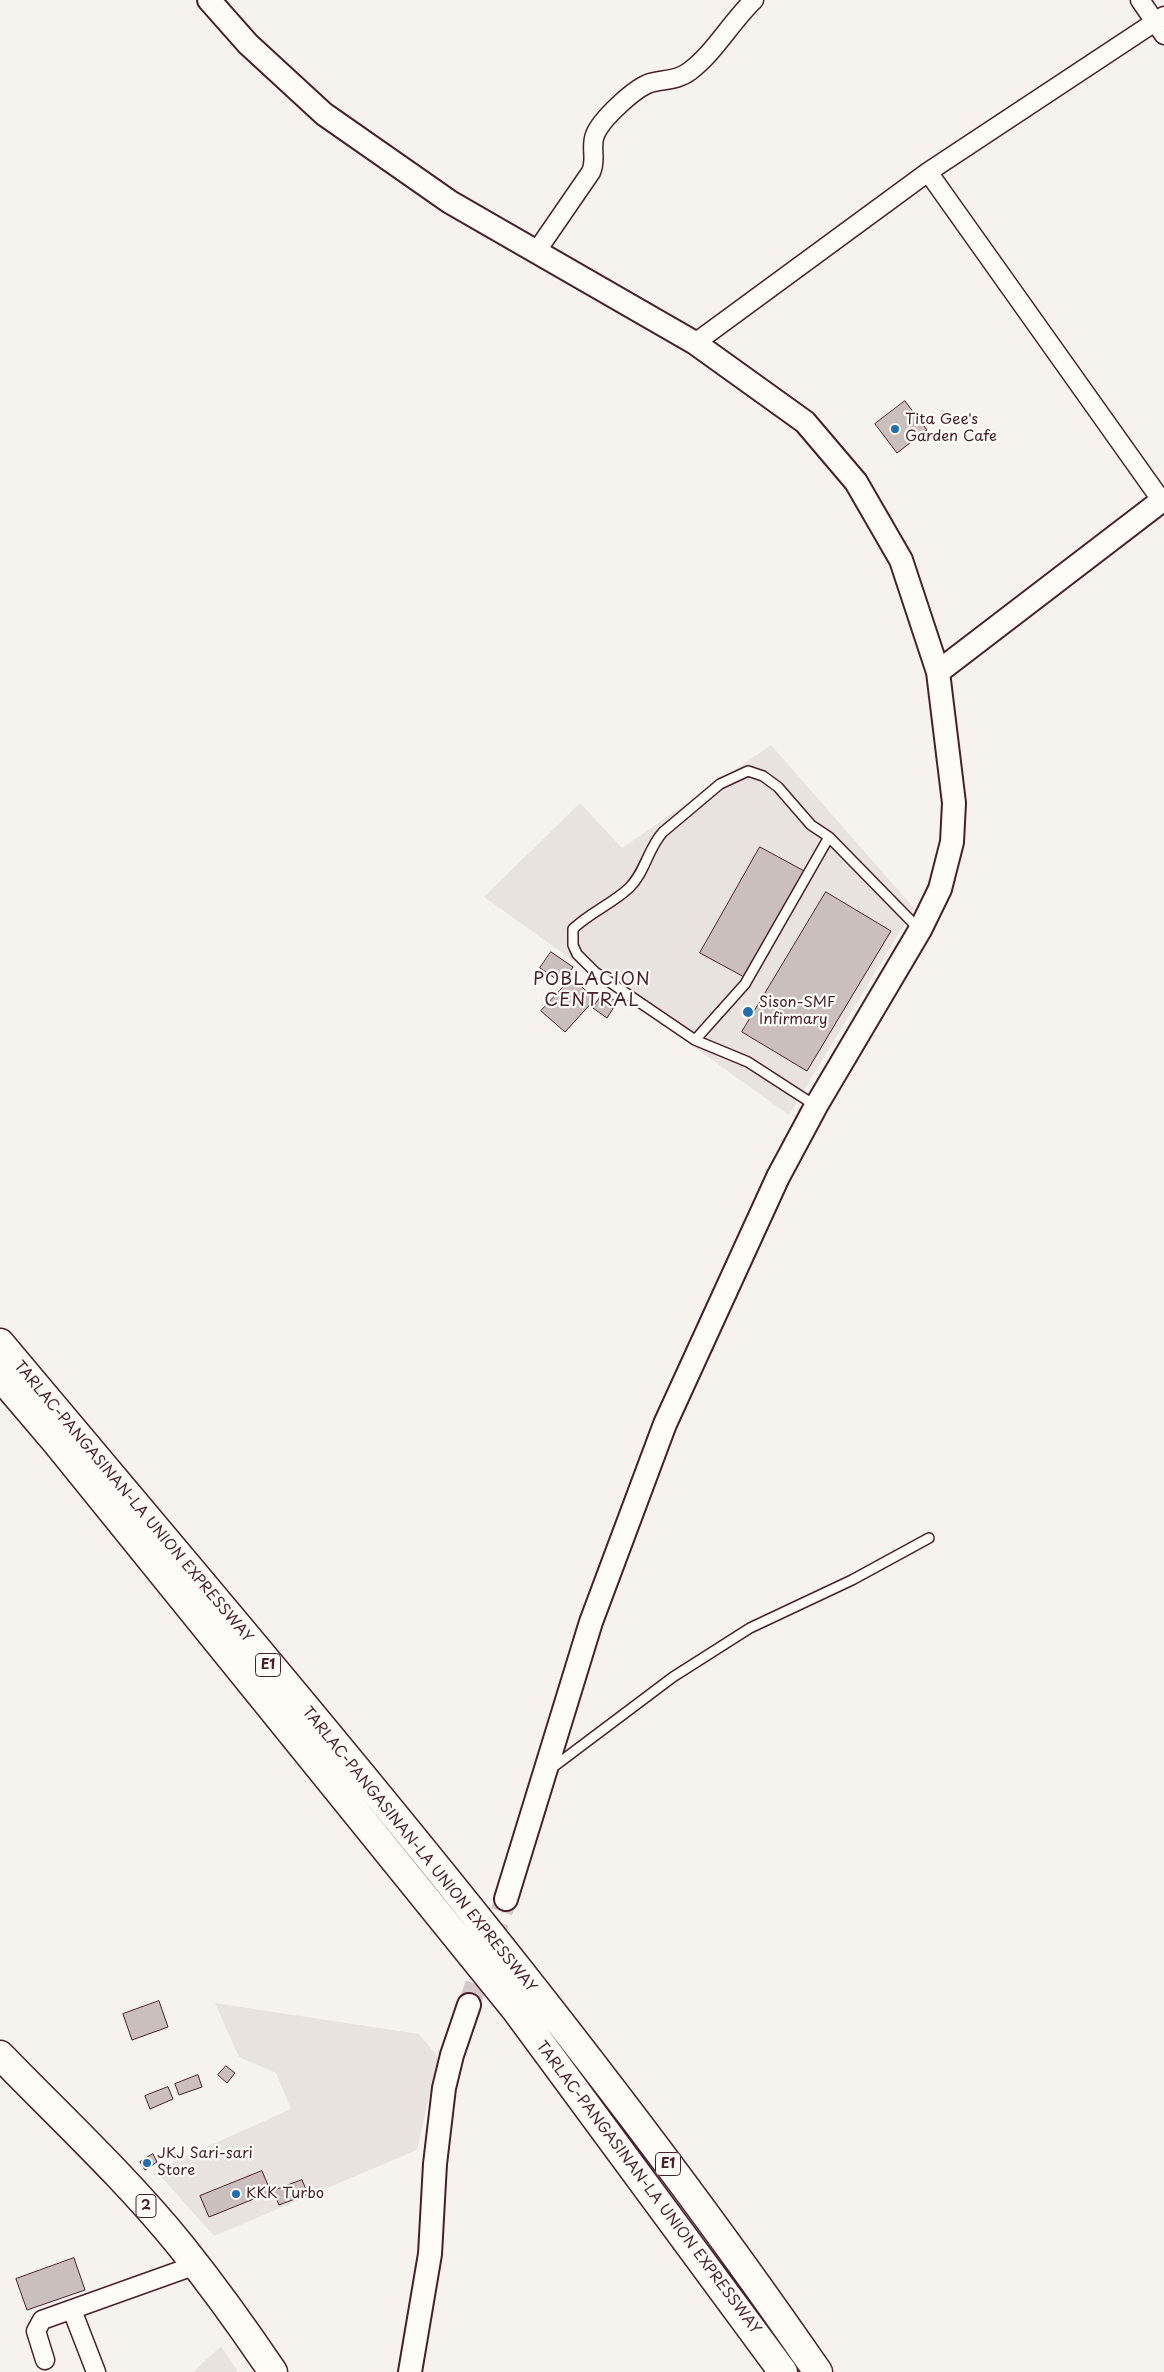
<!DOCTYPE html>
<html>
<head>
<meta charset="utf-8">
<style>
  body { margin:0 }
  canvas { display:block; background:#f6f3ef }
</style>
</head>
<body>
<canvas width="1164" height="2372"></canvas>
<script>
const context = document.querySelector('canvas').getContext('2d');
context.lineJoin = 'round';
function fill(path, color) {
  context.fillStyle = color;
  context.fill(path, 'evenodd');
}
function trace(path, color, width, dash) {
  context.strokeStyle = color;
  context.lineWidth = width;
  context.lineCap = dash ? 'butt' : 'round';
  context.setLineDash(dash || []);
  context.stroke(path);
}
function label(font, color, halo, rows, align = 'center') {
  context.font = font + ' "Playpen Sans",sans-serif';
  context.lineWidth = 4.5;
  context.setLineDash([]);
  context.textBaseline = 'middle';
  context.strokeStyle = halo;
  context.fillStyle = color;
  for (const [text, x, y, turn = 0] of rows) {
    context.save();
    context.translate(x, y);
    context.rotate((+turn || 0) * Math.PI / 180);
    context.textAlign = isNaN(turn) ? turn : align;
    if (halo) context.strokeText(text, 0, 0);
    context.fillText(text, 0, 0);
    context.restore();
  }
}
const built = new Path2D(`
  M 771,745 L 914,908 L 789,1115 L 484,897 L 580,803 L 622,848 Z
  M 215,2003 L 419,2034 L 438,2057 L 417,2150 L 214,2236 L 155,2170 L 291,2109 L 276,2073 L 239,2057 Z
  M 221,2346 L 238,2372 L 193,2372 Z`);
const building = new Path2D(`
  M 905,401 L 927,430 L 897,453 L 875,424 Z
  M 760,847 L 806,872 L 746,978 L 700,953 Z
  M 826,892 L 891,931 L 807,1071 L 742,1032 Z
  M 551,952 L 573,967 L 562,983 L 540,968 Z
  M 572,978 L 595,999 L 565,1032 L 541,1011 Z
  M 603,993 L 617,1002 L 607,1018 L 593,1008 Z
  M 159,2001 L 168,2027 L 132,2040 L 123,2014 Z
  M 226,2066 L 235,2073 L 227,2083 L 218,2075 Z
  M 198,2075 L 202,2087 L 179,2095 L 175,2084 Z
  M 168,2087 L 173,2099 L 150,2109 L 145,2096 Z
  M 153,2154 L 157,2162 L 145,2170 L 140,2162 Z
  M 262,2171 L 271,2192 L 209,2217 L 200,2196 Z
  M 302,2180 L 308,2194 L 279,2205 L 273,2191 Z
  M 74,2258 L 85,2290 L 27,2310 L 16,2279 Z`);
const tertiaryTunnel = new Path2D(`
  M 469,2005 L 506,1899`);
const service = new Path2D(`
  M 695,1040 L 745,984 L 829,837
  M 816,1106 L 748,1062 L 695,1040 L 595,972 L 577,954 L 573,945 L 573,929 C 589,913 612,904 629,888 C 645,873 648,848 663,832 L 720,784 L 748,771 L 763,776 L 778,787 L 811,825 L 829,837 L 919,929
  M 552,1768 L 673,1677 L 750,1628 L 852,1580 L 929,1538`);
const minor = new Path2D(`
  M 1140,0 L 1164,35
  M 928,172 L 1164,504
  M 536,252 L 591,172 C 597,159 590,147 595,135 C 601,119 635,88 650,83 C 664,79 677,81 690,71 C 715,52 731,22 754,0
  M 695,343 L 928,172 L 1164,16
  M 72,2310 L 96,2372
  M 45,2360 L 36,2331 L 42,2320 L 196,2265`);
const tertiary = new Path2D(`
  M 209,0 L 248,44 L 324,114 L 450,202 L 695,343 L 805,422 L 856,482 L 901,560 L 938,672 L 954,803 L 952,842 L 940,889 L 920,930 L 816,1106 L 778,1177 L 665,1424 L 591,1622 L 506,1899
  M 938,672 L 1164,499
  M 410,2372 L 430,2254 L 435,2164 L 444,2088 L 452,2055 L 469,2005`);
const trunk = new Path2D(`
  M 0,2055 C 61,2118 126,2178 181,2246 C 213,2286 244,2329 273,2372`);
const motorway = new Path2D(`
  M 0,1343 C 281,1678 569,2011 818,2372
  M 0,1376 L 57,1443 L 516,2010 L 783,2372`);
const markers = [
  [895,429,5,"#1f6fb2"],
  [748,1012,6,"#1f6fb2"],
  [147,2163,5,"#1f6fb2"],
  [236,2194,5,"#1f6fb2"]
];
const shields = [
  [268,1665,25],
  [668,2164,25],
  [146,2206,20]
];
const shieldNames = [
  ["E1",268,1665],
  ["E1",668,2164],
  ["2",146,2206]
];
const poiNames = [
  ["Tita Gee's",905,420],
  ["Garden Cafe",905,437],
  ["Sison-SMF",759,1003],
  ["Infirmary",759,1020],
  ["JKJ Sari-sari",157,2154],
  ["Store",157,2171],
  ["KKK Turbo",246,2194]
];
const streetNames = [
  ["TARLAC-PANGASINAN-LA UNION EXPRESSWAY",133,1502,50],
  ["TARLAC-PANGASINAN-LA UNION EXPRESSWAY",419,1850,51],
  ["TARLAC-PANGASINAN-LA UNION EXPRESSWAY",648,2188,53]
];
const quarterNames = [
  ["POBLACION",592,980],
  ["CENTRAL",592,1001]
];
fill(built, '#e9e3e0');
fill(building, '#cbbfbe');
trace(building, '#4a1f2b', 1);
trace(tertiaryTunnel, '#d4c9c8', 22, [22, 11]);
trace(service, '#4a1f2b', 12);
trace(minor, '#4a1f2b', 21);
trace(tertiary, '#4a1f2b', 26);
trace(trunk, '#4a1f2b', 31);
trace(motorway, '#4a1f2b', 31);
trace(service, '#fdfcf7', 9);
trace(minor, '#fdfcf7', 18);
trace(tertiary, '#fdfcf7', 22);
trace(trunk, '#fdfcf7', 28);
trace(motorway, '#fdfcf7', 28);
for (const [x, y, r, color] of markers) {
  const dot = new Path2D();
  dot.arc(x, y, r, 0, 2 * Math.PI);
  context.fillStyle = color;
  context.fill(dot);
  trace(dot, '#fdfcf7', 2);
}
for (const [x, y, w] of shields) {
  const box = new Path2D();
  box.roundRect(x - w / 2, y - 11.5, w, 23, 4);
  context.fillStyle = '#fdfcf7';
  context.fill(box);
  trace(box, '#4a1f2b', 1);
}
label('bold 14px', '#4a1f2b', null, shieldNames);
label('15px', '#4a1f2b', '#fdfcf7', poiNames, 'left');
label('15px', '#4a1f2b', '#fdfcf7', streetNames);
context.letterSpacing = '1px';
label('18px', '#4a1f2b', '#fdfcf7', quarterNames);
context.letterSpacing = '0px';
</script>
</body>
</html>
